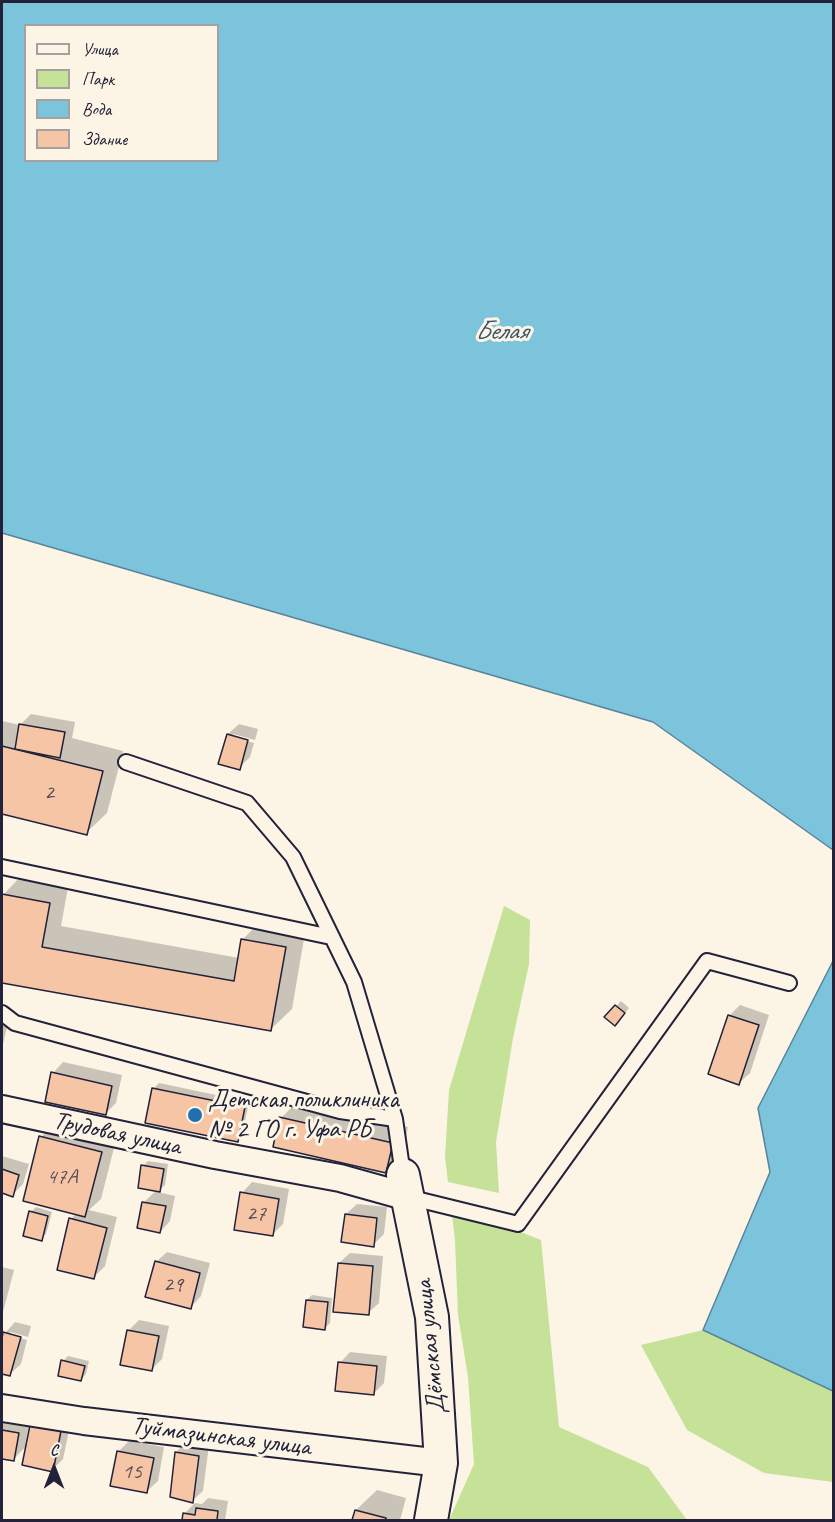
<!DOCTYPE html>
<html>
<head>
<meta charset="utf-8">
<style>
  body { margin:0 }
  #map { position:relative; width:835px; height:1522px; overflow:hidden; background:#fcf5e5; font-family:Caveat,sans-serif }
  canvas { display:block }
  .frame { position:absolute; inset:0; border:3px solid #22223b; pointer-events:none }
  .legend { position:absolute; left:24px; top:24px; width:195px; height:138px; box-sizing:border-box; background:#fcf5e5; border:2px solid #a5a1a1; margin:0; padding:8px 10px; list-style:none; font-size:18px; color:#22223b }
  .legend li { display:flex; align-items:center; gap:12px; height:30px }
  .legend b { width:30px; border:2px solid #a5a1a1 }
  .north { position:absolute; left:24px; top:1438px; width:60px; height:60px; -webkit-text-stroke:4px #fcf5e5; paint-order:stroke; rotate:0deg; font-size:16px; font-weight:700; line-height:24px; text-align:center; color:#22223b }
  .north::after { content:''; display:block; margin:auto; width:21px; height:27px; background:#22223b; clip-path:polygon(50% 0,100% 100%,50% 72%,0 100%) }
</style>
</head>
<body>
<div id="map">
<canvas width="835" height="1522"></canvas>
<div class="frame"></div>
<ul class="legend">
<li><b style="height:8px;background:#fcf5e5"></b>Улица</li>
<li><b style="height:16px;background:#c6e198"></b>Парк</li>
<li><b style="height:16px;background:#7cc4dc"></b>Вода</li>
<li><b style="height:16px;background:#f6c5a6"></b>Здание</li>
</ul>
<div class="north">С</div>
</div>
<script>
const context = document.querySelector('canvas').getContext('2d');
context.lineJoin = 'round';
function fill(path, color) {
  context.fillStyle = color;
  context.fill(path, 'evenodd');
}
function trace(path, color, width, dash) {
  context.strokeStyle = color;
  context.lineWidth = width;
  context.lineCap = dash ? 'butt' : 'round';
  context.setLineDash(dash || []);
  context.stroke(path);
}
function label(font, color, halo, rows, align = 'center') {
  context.font = font + ' Caveat,sans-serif';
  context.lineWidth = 6;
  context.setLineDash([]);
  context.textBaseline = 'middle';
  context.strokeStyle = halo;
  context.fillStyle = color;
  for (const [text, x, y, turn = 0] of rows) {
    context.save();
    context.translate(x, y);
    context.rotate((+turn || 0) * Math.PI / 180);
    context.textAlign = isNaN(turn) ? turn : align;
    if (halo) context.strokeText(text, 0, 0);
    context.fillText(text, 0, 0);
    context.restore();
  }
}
const green = new Path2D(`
  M 504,906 L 530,920 L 529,964 L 513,1038 L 496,1142 L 499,1193 L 448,1182 L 445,1157 L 449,1090 Z
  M 452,1215 L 495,1222 L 541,1240 L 559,1427 L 648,1467 L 687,1520 L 449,1520 L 474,1464 L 468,1377 L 458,1315 L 455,1240 Z
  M 703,1330 L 833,1391 L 833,1482 L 764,1473 L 687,1430 L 641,1345 Z`);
const water = new Path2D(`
  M 2,2 L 833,2 L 833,850 L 653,722 L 2,533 ZM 26,26 L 218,26 L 218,160 L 26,160 Z
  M 833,961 L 833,1391 L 703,1330 L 770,1172 L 758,1108 Z`);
const shadow = new Path2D(`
  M 31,714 L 75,722 L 72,738 L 123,751 L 107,813 L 86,833 L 2,813 L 2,721 L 20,725 Z
  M 239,724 L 258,729 L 255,740 L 233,734 L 233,737 L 254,743 L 250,757 L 239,768 L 228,734 Z
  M 23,874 L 69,882 L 61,926 L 239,958 L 243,939 L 263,919 L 306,927 L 292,1009 L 271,1029 L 2,981 L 3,895 Z
  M 621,1001 L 629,1008 L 620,1019 L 607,1017 Z
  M 740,1005 L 769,1015 L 750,1073 L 739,1083 L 729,1016 Z
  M 2,1022 L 8,1023 L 2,1048 Z
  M 63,1062 L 122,1075 L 116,1103 L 106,1113 L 53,1073 Z
  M 159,1083 L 249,1102 L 242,1136 L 237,1141 L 147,1122 L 154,1088 Z
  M 297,1102 L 408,1127 L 402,1155 L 386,1171 L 281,1118 Z
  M 57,1121 L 117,1136 L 101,1199 L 89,1210 L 117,1217 L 105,1266 L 94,1277 L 71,1219 L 77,1213 L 41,1137 Z
  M 2,1156 L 29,1164 L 23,1184 L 12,1195 L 2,1192 Z
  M 148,1161 L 168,1164 L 165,1185 L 157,1192 L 175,1196 L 170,1221 L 160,1232 L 144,1202 L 157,1190 L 143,1166 Z
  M 252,1182 L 289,1189 L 283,1224 L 272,1235 L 242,1193 Z
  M 357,1204 L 387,1207 L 384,1234 L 373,1245 L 346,1214 Z
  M 36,1207 L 52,1212 L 46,1234 L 41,1239 L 31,1212 Z
  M 167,1252 L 210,1263 L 201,1296 L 191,1307 L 156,1262 Z
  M 350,1253 L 383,1256 L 379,1303 L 368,1313 L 339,1263 Z
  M 2,1267 L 14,1270 L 2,1316 Z
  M 312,1295 L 332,1298 L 330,1323 L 325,1328 L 307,1300 Z
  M 139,1320 L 169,1326 L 162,1359 L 151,1370 L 128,1331 Z
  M 15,1322 L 31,1326 L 28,1337 L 10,1332 L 10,1335 L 27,1340 L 21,1364 L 10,1374 L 2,1372 L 2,1336 L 4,1337 L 5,1333 Z
  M 350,1352 L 387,1356 L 384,1383 L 373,1394 L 340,1363 Z
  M 68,1356 L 89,1361 L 86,1374 L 81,1380 L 63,1361 Z
  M 2,1418 L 29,1423 L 25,1445 L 27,1445 L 14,1459 L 2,1457 Z
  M 71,1421 L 63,1459 L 52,1470 L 32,1426 Z
  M 129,1441 L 164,1447 L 158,1481 L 147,1491 L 118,1452 Z
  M 187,1442 L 209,1445 L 203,1491 L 192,1501 L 176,1452 Z
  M 377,1490 L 406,1498 L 400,1520 L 353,1520 L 356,1510 Z
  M 208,1498 L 228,1501 L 225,1520 L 183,1520 L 184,1514 L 195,1503 L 202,1504 Z`);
const building = new Path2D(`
  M 19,724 L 65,732 L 60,758 L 15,749 Z
  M 227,734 L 248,740 L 240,770 L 218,764 Z
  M 2,746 L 103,771 L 87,835 L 2,814 Z
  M 2,894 L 50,903 L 42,947 L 234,981 L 241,939 L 286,947 L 271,1031 L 2,983 Z
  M 615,1005 L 625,1013 L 615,1026 L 604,1017 Z
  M 728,1015 L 759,1025 L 739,1085 L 708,1074 Z
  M 51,1072 L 112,1086 L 106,1115 L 45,1102 Z
  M 152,1088 L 245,1107 L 238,1142 L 145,1123 Z
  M 279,1117 L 393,1143 L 386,1173 L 273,1147 Z
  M 39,1136 L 102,1152 L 85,1217 L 23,1201 Z
  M 141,1165 L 164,1169 L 160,1192 L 138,1188 Z
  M 2,1169 L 19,1175 L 13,1197 L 2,1193 Z
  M 240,1192 L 279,1199 L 273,1236 L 234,1230 Z
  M 142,1202 L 166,1206 L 160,1233 L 137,1228 Z
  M 29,1211 L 48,1216 L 42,1241 L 23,1236 Z
  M 345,1214 L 377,1218 L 374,1247 L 341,1242 Z
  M 69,1218 L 107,1228 L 94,1279 L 57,1270 Z
  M 155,1261 L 200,1273 L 191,1309 L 145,1297 Z
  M 338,1263 L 373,1266 L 369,1315 L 333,1312 Z
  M 306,1300 L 328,1302 L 325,1330 L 303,1327 Z
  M 127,1330 L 159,1336 L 152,1371 L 120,1365 Z
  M 3,1332 L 21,1337 L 10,1376 L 2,1374 L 2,1339 Z
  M 61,1360 L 85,1366 L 81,1381 L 58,1376 Z
  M 338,1362 L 377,1366 L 374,1395 L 335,1391 Z
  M 30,1425 L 61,1431 L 53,1472 L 22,1465 Z
  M 2,1430 L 19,1433 L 14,1461 L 2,1459 Z
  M 117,1451 L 154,1458 L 147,1493 L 110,1486 Z
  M 175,1452 L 199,1456 L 193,1503 L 170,1497 Z
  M 196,1508 L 218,1511 L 217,1520 L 182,1520 L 183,1513 L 195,1515 Z
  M 355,1510 L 386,1518 L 386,1520 L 352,1520 Z`);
const service = new Path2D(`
  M 126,762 L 247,803 L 293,857 L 354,982 L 395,1119 L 403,1175
  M 2,867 L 331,937
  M 2,1013 L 15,1023 L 340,1111 L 395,1119
  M 408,1197 L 518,1224 L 707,961 L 789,983`);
const minor = new Path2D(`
  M 2,1109 L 215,1155 L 340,1178 L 408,1197
  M 2,1408 L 84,1421 L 441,1463`);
const tertiary = new Path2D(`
  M 403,1175 L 432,1317 L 441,1463 L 431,1520`);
const markers = [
  [195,1115,8,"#1f6fb2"]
];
const numberNames = [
  ["2",49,793],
  ["47А",62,1177],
  ["27",256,1214],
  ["29",173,1285],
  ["15",132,1472]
];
const poiNames = [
  ["Детская поликлиника",208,1100],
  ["№ 2 ГО г. Уфа РБ",208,1130]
];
const streetNames = [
  ["Трудовая улица",117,1134,12],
  ["Дёмская улица",431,1347,-96],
  ["Туймазинская улица",221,1437,7]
];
const waterNames = [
  ["Белая",501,332]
];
fill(green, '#c6e198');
fill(water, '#7cc4dc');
trace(water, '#58839c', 1.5);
fill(shadow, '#0003');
fill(building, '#f6c5a6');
trace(building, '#22223b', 1.5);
trace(service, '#22223b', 18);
trace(minor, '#22223b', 30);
trace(tertiary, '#22223b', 36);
trace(service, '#fcf5e5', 14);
trace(minor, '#fcf5e5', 26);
trace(tertiary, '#fcf5e5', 32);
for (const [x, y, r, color] of markers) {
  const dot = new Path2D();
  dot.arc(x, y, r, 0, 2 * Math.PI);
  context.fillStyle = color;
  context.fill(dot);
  trace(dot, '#fcf5e5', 2);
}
label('22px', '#574b56', null, numberNames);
label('26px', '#22223b', '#fcf5e5', poiNames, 'left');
label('26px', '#22223b', '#fcf5e5', streetNames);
label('italic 27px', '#3d536b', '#fcf5e5', waterNames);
</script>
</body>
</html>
